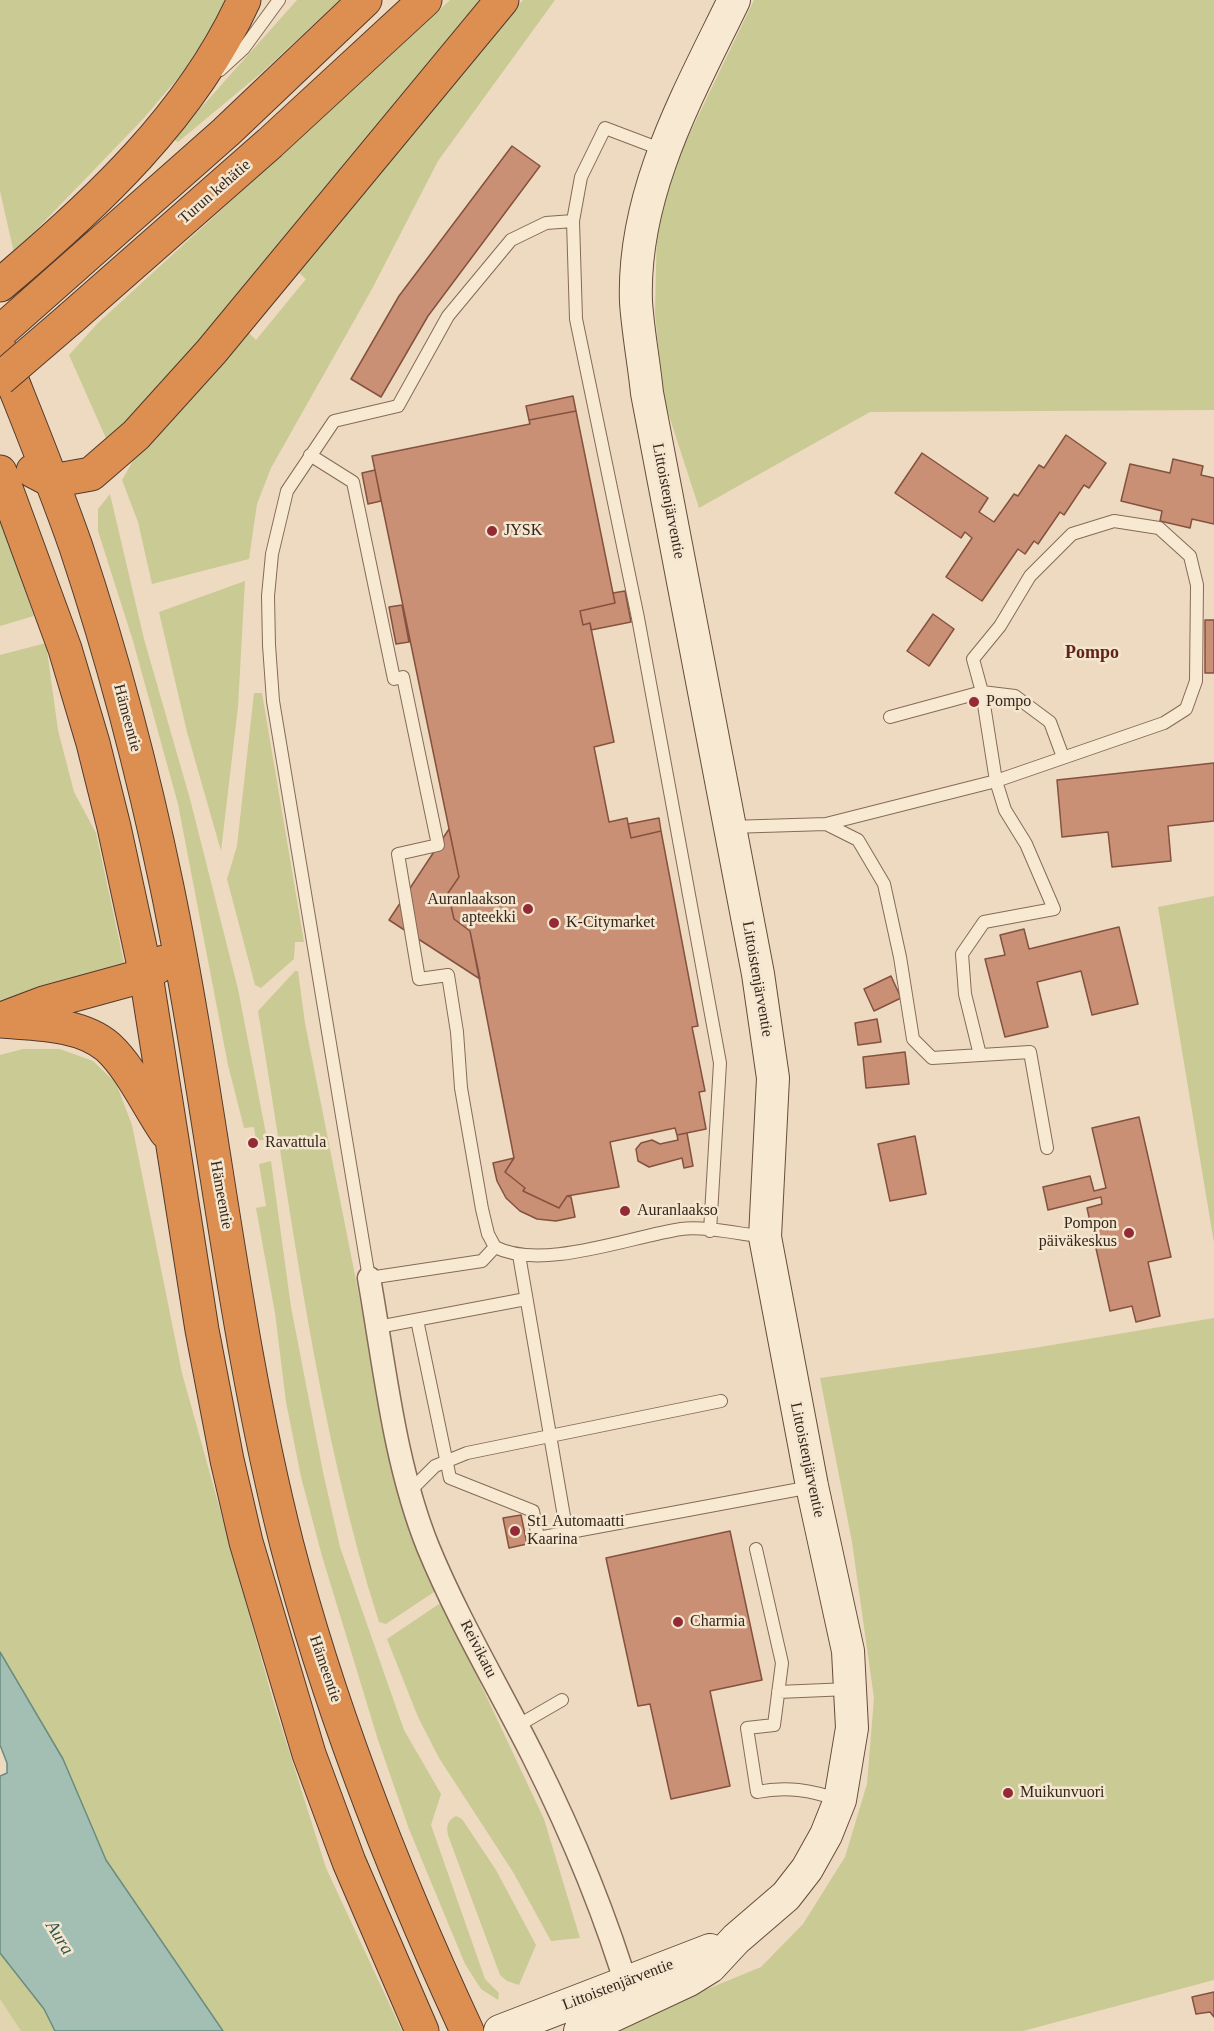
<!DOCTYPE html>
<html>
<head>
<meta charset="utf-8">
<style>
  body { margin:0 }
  canvas { display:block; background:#eddac0 }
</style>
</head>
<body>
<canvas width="1214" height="2031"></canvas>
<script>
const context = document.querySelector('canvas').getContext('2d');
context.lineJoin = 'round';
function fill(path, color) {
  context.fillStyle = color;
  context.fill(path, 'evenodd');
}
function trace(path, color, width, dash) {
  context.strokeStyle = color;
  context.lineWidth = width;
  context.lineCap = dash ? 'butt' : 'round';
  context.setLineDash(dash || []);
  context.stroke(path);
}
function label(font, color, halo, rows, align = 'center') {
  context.font = font + ' "Times New Roman",serif';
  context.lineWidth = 5;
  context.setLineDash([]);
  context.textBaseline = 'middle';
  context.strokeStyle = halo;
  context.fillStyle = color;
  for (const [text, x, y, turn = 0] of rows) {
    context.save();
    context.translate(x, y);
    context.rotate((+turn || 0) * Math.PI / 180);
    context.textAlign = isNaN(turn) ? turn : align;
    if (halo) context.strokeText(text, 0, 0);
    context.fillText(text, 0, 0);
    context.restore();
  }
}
const farmland = new Path2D(`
  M 0,1999 L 21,2030 L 21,2031 L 0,2031 Z`);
const green = new Path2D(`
  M 0,0 L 229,0 L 183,72 L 143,119 L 14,253 L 0,191 Z
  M 297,0 L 340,0 L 260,74 L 178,142 L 173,139 Z
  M 450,0 L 490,0 L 234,304 L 109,445 L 69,355 L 98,323 Z
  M 523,0 L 555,0 L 438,161 L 372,289 L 271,468 L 257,504 L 249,559 L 152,584 L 138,522 L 122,480 L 138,452 L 211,378 L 248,332 L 256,340 L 306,279 L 299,273 L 394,151 Z
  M 754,0 L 1214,0 L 1214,410 L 870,412 L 699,508 L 663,397 L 655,313 L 657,228 L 678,158 Z
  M 110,494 L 144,639 L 190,799 L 238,989 L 267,1139 L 256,1141 L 254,1127 L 244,1128 L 228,1065 L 178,804 L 133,641 L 98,531 L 98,509 Z
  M 0,520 L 34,616 L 0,626 Z
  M 245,581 L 238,707 L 221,851 L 187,732 L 159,612 Z
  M 46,643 L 58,730 L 74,792 L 96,833 L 125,967 L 0,1000 L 0,655 Z
  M 254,693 L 262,693 L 304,942 L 295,942 L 294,959 L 261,988 L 255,985 L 227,879 L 237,846 Z
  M 1214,896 L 1214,1243 L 1158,907 Z
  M 295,971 L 298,971 L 305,1023 L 392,1462 L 408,1524 L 435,1587 L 434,1592 L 386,1624 L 379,1622 C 316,1424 292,1215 258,1011 Z
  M 23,1049 L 60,1049 L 93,1061 L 116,1083 L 132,1125 L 182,1373 L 272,1697 L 326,1868 L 402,2031 L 223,2031 L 106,1860 L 63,1759 L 0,1652 L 0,1055 Z
  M 271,1161 L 291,1307 L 323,1472 L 340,1547 L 404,1730 L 441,1794 L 431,1825 L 485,1979 L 499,1993 L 498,2000 L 481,1989 L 465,1964 L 409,1829 L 378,1740 L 322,1556 L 301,1477 L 286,1402 L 275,1313 L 256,1208 L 266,1206 L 259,1164 Z
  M 1214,1318 L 1214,1980 L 1023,2031 L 619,2031 L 620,2025 L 761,1967 L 803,1924 L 845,1857 L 867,1784 L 874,1698 L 852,1542 L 820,1378 L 1034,1348 Z
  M 442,1602 L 544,1819 L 580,1938 L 551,1941 L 513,1872 L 439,1758 L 418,1717 L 387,1639 Z
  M 456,1816 L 462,1819 L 496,1870 L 536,1945 L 519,1985 L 507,1981 L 500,1975 L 449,1838 C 446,1828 446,1821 456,1816 Z
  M 0,1953 L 44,2009 L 55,2031 L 21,2031 L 0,1999 Z`);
const water = new Path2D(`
  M 0,1652 L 63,1759 L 106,1860 L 223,2031 L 55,2031 L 44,2009 L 0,1953 L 0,1776 L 7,1773 L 7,1763 L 0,1745 Z`);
const building = new Path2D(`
  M 512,146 L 540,166 L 428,316 L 381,397 L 351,379 L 399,296 Z
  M 573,396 L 576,411 L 529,420 L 526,406 Z
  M 576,411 L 615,603 L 580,611 L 583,625 L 590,623 L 614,742 L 594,747 L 609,822 L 627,818 L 631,838 L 661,831 L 698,1026 L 692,1027 L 705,1091 L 699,1092 L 706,1129 L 677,1135 L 675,1128 L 610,1142 L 619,1187 L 567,1196 L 559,1208 L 523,1191 L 525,1188 L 505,1172 L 514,1158 L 470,931 L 454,919 L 448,893 L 459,877 L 372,456 L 530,424 L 529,420 Z
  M 1066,435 L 1106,463 L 1089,488 L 1084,485 L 1064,515 L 1060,512 L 1038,544 L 1034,541 L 1025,554 L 1018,549 L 982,601 L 946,577 L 972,538 L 965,532 L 961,538 L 895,493 L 922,453 L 988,498 L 979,512 L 994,522 L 1014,494 L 1018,496 L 1039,465 L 1044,468 Z
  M 1173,459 L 1203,466 L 1201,475 L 1214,478 L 1214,524 L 1192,519 L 1190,528 L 1160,521 L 1162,511 L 1121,501 L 1130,464 L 1170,473 Z
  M 375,470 L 381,501 L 368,504 L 362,473 Z
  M 625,591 L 631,622 L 591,630 L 590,623 L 583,625 L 580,611 L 615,603 L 613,593 Z
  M 402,605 L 409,642 L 396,644 L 389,607 Z
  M 933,614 L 954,629 L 929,666 L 907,651 Z
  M 1205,620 L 1214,620 L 1214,673 L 1205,673 Z
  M 1214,763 L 1214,821 L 1168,826 L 1171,861 L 1112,867 L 1108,832 L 1062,837 L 1057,780 Z
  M 659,818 L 661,831 L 631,838 L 628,824 Z
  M 449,829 L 459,877 L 448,893 L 454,919 L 470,931 L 480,979 L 389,920 Z
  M 1119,927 L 1138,1004 L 1092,1015 L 1081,971 L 1037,982 L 1048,1027 L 1005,1037 L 985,959 L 1005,955 L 1000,935 L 1024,929 L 1029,949 Z
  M 891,976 L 901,998 L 874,1011 L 864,989 Z
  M 877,1019 L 881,1042 L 858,1045 L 855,1023 Z
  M 905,1052 L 909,1084 L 866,1088 L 863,1057 Z
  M 1139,1117 L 1171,1257 L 1148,1262 L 1160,1316 L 1136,1322 L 1132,1306 L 1110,1311 L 1087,1208 L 1102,1204 L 1101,1197 L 1048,1210 L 1043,1187 L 1090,1176 L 1094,1191 L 1106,1188 L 1092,1128 Z
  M 687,1133 L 693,1166 L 684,1168 L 682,1158 L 649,1167 L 638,1161 L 636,1149 L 641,1143 L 652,1140 L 660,1144 L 678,1140 L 677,1135 Z
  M 915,1136 L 926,1194 L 890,1201 L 878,1144 Z
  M 514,1158 L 505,1172 L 525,1188 L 523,1191 L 559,1208 L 567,1196 L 571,1197 L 575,1217 L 556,1221 L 537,1219 L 520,1211 L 506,1198 L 497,1181 L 493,1163 Z
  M 521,1515 L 527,1544 L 509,1548 L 503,1518 Z
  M 730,1531 L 762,1680 L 710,1691 L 730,1786 L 671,1799 L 650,1704 L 638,1706 L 606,1558 Z
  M 1214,1992 L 1214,2017 L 1210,2012 L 1196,2014 L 1192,1997 Z`);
const lane = new Path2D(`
  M 220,70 L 244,48 L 279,0
  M 663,150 L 605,128 L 581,177 L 573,221 L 576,319 L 638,618 L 720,1063 L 710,1231
  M 310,455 L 353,482 L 394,679 L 403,677 L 438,845 L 398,854 L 419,979 L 448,975 L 457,1032 L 461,1088 L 482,1209 L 488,1234 L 495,1247 C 542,1271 629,1237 681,1229 C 705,1226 740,1234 765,1237
  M 890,717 L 982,692 L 1015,696 L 1050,722 L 1063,757
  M 826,824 L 858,840 L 884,884 L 900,957 L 913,1039 L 932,1058 L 1030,1052 L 1047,1148
  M 730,827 L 826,824 L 996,781 L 982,692 L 973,659 L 1000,626 L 1030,576 L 1072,534 L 1114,521 L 1159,528 L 1190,556 L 1197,585 L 1196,681 L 1186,709 L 1164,723 L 996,781 L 1005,810 L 1026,844 L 1054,909 L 984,922 L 962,954 L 965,994 L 980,1055
  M 495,1247 L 482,1261 L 369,1278 L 273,701 L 269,645 L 268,596 L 272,554 L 287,491 L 334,421 L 398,406 L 448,316 L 511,240 L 546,223 L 573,221
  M 519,1255 L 567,1534
  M 417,1320 L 450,1478 L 533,1511 L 538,1538 L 811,1487
  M 378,1327 L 526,1299
  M 409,1492 L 435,1466 L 467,1453 L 721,1401
  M 756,1549 L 782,1663 L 774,1725 L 747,1728 L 757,1792 C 786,1786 811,1790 839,1800
  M 778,1692 L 849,1689
  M 517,1726 L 562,1700`);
const street = new Path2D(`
  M 369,1278 C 385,1368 394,1462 428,1547 C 458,1620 499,1688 534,1758 C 572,1834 606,1916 630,1997`);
const secondary = new Path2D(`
  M 500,2031 L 710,1950
  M 580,2031 L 689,1980 L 710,1967 L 736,1939 L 786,1896 L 807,1869 L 826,1835 L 840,1800 L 852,1728 L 848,1651 L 812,1486 L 765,1237 L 773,1078 L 758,974 L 647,393 C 644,363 638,332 636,302 C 632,193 688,95 734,0`);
const highway = new Path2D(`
  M 0,285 C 95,205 192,115 244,0
  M 71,318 L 270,143 L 425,0
  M 0,332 L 226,132 L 365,0
  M 0,350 C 26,416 53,481 76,547 C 113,658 143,772 167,887 C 212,1105 232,1329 287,1545 C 330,1710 395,1876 467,2031
  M 33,471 L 52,481 L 91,474 L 136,435 L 211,352 L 502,0
  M 0,472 L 65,649 L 93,743 L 114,827 L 146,975 L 202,1330 L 227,1460 L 246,1542 L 309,1754 L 349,1862 L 422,2031
  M 4,1018 L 44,1003 L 146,975 L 164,962
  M 0,1021 C 34,1024 81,1023 108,1047 C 131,1068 148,1106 166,1132`);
const highwayBridge = new Path2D(`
  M 0,379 L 71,318`);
const markers = [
  [492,531,6,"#932a36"],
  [974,702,6,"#932a36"],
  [528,909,6,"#932a36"],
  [554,923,6,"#932a36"],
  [253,1143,6,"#932a36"],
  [625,1211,6,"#932a36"],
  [1129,1233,6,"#932a36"],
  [515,1531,6,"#932a36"],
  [678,1622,6,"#932a36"],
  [1008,1793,6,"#932a36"]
];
const streetNames = [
  ["Turun kehätie",215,192,-41],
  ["Littoistenjärventie",668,501,79],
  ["Hämeentie",127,718,75],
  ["Littoistenjärventie",757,979,80],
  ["Hämeentie",221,1195,80],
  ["Littoistenjärventie",807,1460,78],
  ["Reivikatu",478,1649,63],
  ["Hämeentie",325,1669,71],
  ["Littoistenjärventie",618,1985,-21]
];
const poiNames = [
  ["JYSK",504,531],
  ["Pompo",986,702],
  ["Auranlaakson",516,900,"right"],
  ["apteekki",516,918,"right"],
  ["K-Citymarket",566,923],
  ["Ravattula",265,1143],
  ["Auranlaakso",637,1211],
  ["Pompon",1117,1224,"right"],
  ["päiväkeskus",1117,1242,"right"],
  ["St1 Automaatti",527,1522],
  ["Kaarina",527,1540],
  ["Charmia",690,1622],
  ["Muikunvuori",1020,1793]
];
const neighbourhoodNames = [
  ["Pompo",1092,653]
];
const waterNames = [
  ["Aura",59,1938,58]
];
fill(farmland, '#e2d4ae');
fill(green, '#caca95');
fill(water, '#a3bfb3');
trace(water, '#6a8c80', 1.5);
fill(building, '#ca9076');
trace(building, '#84523f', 1.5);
trace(lane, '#856b58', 14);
trace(street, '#856b58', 25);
trace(secondary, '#674d3c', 34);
trace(highway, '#533a2d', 35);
trace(lane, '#f8e9d3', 12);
trace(street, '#f8e9d3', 22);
trace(secondary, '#f8e9d3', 32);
trace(highway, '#dc8f51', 33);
trace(highwayBridge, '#533a2d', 35, []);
trace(highwayBridge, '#dc8f51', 33);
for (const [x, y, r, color] of markers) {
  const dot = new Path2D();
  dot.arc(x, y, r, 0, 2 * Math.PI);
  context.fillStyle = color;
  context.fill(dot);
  trace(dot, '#f4e6cf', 2);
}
label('16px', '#35261d', '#f4e6cf', streetNames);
label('16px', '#35261d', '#f4e6cf', poiNames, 'left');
label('bold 18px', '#61231d', '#f4e6cf', neighbourhoodNames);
label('italic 18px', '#2c554e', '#f4e6cf', waterNames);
</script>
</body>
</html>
